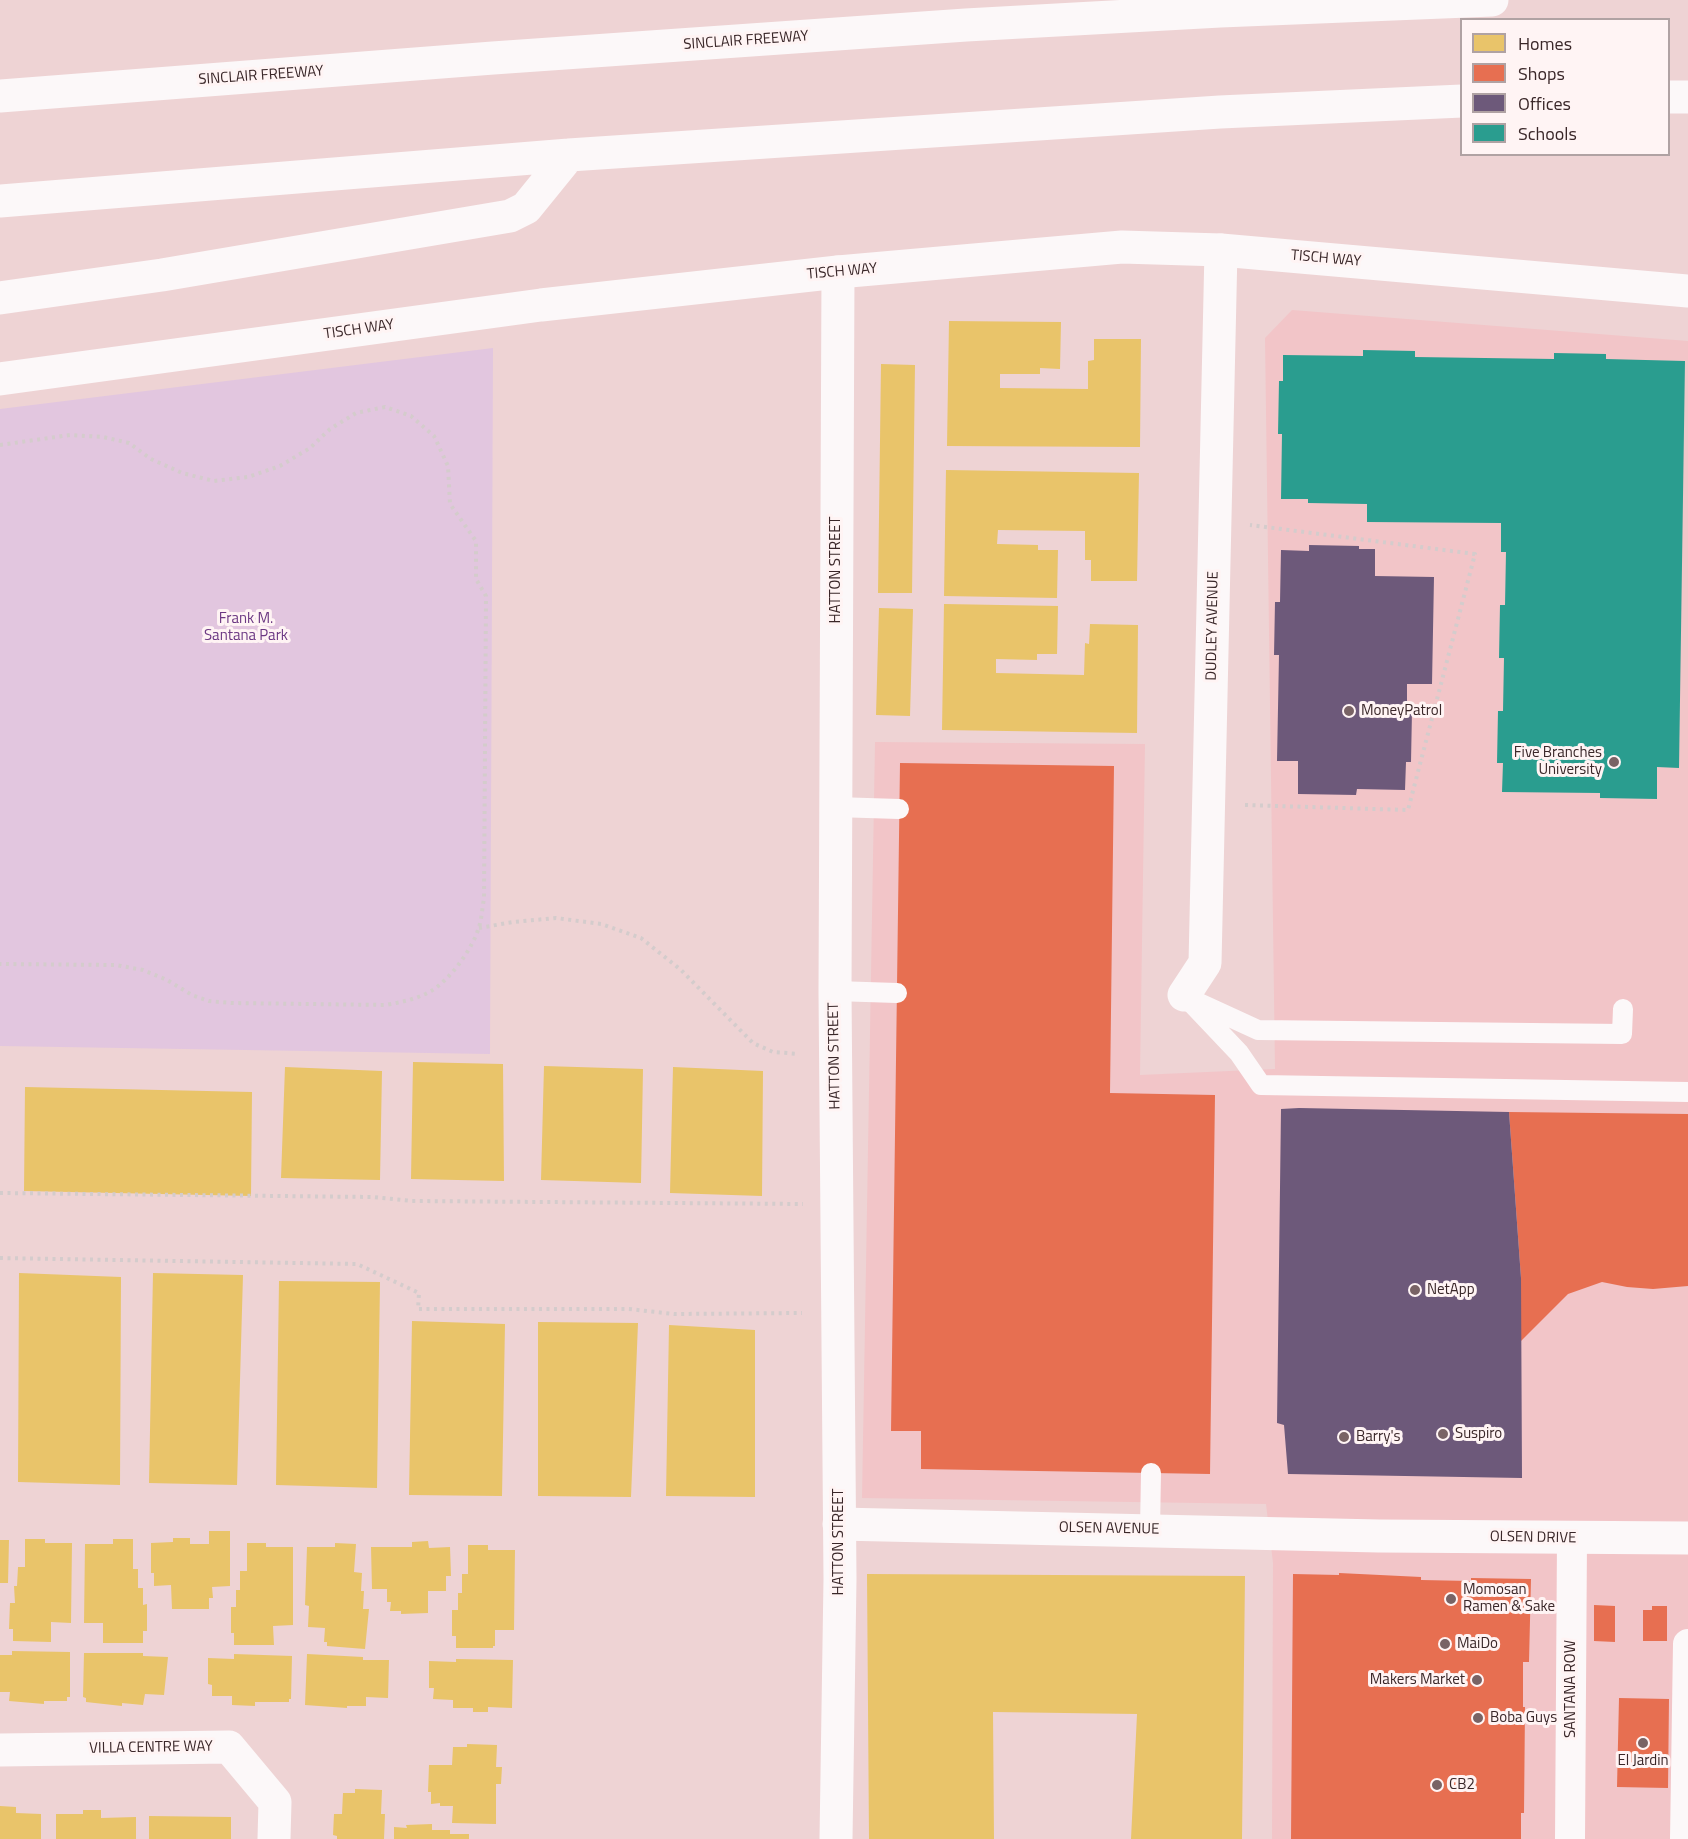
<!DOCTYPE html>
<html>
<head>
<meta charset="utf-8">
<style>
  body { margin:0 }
  #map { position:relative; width:1688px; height:1839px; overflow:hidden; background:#eed3d4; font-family:"Titillium Web",sans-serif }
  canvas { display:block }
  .legend { position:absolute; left:1460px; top:18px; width:210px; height:138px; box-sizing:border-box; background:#fff4f4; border:2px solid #b0a2a3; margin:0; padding:8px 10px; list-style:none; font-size:18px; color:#3a2729 }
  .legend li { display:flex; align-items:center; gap:12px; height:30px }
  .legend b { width:30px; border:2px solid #b0a2a3 }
</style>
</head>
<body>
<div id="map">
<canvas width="1688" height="1839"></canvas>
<ul class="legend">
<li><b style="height:16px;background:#e9c46a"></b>Homes</li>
<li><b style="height:16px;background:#e76f51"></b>Shops</li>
<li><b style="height:16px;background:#6d597a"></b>Offices</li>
<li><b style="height:16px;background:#2a9d8f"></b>Schools</li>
</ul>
</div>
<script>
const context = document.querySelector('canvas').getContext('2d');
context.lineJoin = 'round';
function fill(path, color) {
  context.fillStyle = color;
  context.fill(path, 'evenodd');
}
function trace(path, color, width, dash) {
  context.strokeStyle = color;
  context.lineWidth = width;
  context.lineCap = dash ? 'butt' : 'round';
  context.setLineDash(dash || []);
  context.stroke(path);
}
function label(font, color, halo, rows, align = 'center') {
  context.font = font + ' "Titillium Web",sans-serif';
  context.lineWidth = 6;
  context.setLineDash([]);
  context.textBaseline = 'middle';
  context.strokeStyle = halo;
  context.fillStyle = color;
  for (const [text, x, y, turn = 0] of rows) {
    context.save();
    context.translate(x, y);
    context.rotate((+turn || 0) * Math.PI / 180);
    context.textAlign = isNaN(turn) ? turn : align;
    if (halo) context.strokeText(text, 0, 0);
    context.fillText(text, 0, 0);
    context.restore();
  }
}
const built = new Path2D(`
  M 1292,310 L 1688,341 L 1688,1839 L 1272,1839 L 1273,1563 L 1266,1504 L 862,1498 L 875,742 L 1145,744 L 1140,1075 L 1275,1069 L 1265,338 Z`);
const green = new Path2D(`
  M 493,348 L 490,1054 L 0,1046 L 0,409 Z`);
const homes = new Path2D(`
  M 949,321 L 1061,322 L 1060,369 L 1040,368 L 1040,374 L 1000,374 L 1000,388 L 1088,389 L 1088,361 L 1094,360 L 1094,339 L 1141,339 L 1140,447 L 947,446 Z
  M 881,364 L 915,365 L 912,593 L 878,593 Z
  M 946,470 L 1139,473 L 1137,581 L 1091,581 L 1091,560 L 1085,560 L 1085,531 L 998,530 L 997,544 L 1038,545 L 1038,550 L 1058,550 L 1057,598 L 944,596 Z
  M 944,604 L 1058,606 L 1057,654 L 1037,654 L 1037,660 L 996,659 L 996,673 L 1084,675 L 1085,643 L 1089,644 L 1090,624 L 1138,625 L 1137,733 L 942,730 Z
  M 879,608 L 913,609 L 910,716 L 876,715 Z
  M 413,1062 L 503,1064 L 504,1181 L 411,1179 Z
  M 544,1066 L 643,1069 L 641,1183 L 541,1180 Z
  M 285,1067 L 382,1071 L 380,1180 L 281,1178 Z
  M 673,1067 L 763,1071 L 762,1196 L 670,1193 Z
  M 25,1087 L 252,1092 L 251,1196 L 24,1191 Z
  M 19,1273 L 121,1277 L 120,1485 L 18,1482 Z
  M 153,1273 L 243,1275 L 237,1485 L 149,1483 Z
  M 279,1281 L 380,1282 L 377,1488 L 276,1485 Z
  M 412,1321 L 505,1324 L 502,1496 L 409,1495 Z
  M 538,1322 L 638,1323 L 631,1497 L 538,1496 Z
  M 669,1325 L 755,1330 L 755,1497 L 666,1496 Z
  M 209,1531 L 230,1531 L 230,1586 L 212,1587 L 213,1598 L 209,1598 L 209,1609 L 172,1609 L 171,1585 L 154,1586 L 154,1573 L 151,1573 L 151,1543 L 173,1542 L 173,1538 L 190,1538 L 190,1544 L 209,1544 Z
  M 25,1539 L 45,1539 L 45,1543 L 72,1543 L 71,1623 L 51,1622 L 51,1642 L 13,1641 L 13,1629 L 9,1629 L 10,1603 L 15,1603 L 14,1586 L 17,1586 L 18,1567 L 25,1567 Z
  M 113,1539 L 133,1539 L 133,1569 L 138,1569 L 138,1588 L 143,1588 L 143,1605 L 147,1604 L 147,1631 L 143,1631 L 143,1643 L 103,1643 L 103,1623 L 84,1623 L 85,1544 L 113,1544 Z
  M 0,1540 L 9,1540 L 8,1583 L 0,1583 Z
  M 428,1541 L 429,1548 L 450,1547 L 451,1576 L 446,1576 L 446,1591 L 428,1591 L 428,1613 L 401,1614 L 401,1611 L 390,1611 L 391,1602 L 387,1602 L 387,1589 L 372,1589 L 371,1547 L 412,1547 L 412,1542 Z
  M 247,1543 L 266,1543 L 266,1547 L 293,1547 L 293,1625 L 273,1626 L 274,1645 L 234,1645 L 234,1633 L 231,1633 L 231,1607 L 236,1607 L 236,1590 L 240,1590 L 240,1571 L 247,1571 Z
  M 335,1543 L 356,1544 L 354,1572 L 362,1573 L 361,1591 L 364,1591 L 363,1609 L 369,1609 L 365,1649 L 327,1646 L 327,1642 L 324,1642 L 325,1628 L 308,1627 L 309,1606 L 305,1605 L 307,1547 L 335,1547 Z
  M 468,1545 L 488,1545 L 488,1550 L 515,1550 L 514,1630 L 495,1630 L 495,1646 L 493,1646 L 493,1648 L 456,1648 L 456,1636 L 452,1636 L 452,1610 L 458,1610 L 458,1593 L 462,1593 L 462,1574 L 468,1574 Z
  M 867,1574 L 1245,1576 L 1242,1839 L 1131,1839 L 1137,1714 L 993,1712 L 994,1839 L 869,1839 Z
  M 12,1651 L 70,1652 L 70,1697 L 67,1697 L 67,1701 L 44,1701 L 44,1704 L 9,1701 L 10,1692 L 0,1692 L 0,1655 L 12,1655 Z
  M 84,1653 L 143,1653 L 143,1656 L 168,1657 L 164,1695 L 145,1694 L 143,1705 L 122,1703 L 122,1706 L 86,1702 L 86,1698 L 83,1697 Z
  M 234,1654 L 292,1656 L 291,1699 L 289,1699 L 289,1702 L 255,1702 L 255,1706 L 232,1705 L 232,1696 L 212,1696 L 212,1685 L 208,1684 L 208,1658 L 234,1659 Z
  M 307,1654 L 363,1657 L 363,1660 L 389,1660 L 388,1698 L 366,1697 L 366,1706 L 347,1706 L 347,1708 L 305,1705 Z
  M 456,1659 L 513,1660 L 512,1708 L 488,1707 L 488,1712 L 473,1712 L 473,1708 L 453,1708 L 453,1700 L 433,1699 L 434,1688 L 429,1688 L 429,1661 L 456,1662 Z
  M 467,1744 L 497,1745 L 496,1767 L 502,1767 L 501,1784 L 496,1784 L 496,1824 L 452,1823 L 453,1806 L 440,1806 L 440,1803 L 431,1804 L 431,1792 L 428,1792 L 429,1765 L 452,1765 L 453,1747 L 467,1747 Z
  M 355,1789 L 382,1790 L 381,1814 L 385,1814 L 384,1839 L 337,1839 L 337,1836 L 333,1835 L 334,1814 L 342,1814 L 343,1793 L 355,1793 Z
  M 0,1806 L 16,1807 L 16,1813 L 41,1814 L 41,1839 L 0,1839 Z
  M 83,1810 L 101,1810 L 101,1818 L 136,1817 L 136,1839 L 56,1839 L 56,1814 L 83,1814 Z
  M 149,1816 L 231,1817 L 231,1839 L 149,1839 Z
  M 432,1824 L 432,1830 L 450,1830 L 450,1834 L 469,1834 L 469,1839 L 394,1839 L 394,1827 L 407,1828 L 406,1825 Z`);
const shops = new Path2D(`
  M 900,763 L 1114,766 L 1110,1093 L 1215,1095 L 1210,1474 L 921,1469 L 921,1431 L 891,1431 Z
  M 1509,1112 L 1688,1114 L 1688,1286 L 1653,1289 L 1627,1287 L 1602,1282 L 1568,1294 L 1521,1341 L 1521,1278 Z
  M 1339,1573 L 1421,1577 L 1421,1580 L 1471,1581 L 1471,1578 L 1531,1579 L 1529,1662 L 1523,1662 L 1523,1707 L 1525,1707 L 1524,1813 L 1521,1813 L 1521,1839 L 1291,1839 L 1293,1574 L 1339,1575 Z
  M 1594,1605 L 1615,1606 L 1615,1642 L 1594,1641 Z
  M 1652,1606 L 1667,1606 L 1667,1641 L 1643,1641 L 1643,1610 L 1652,1610 Z
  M 1619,1698 L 1669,1699 L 1668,1788 L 1617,1787 Z`);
const offices = new Path2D(`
  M 1309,545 L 1359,546 L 1359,549 L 1375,549 L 1375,576 L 1434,577 L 1432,684 L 1407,684 L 1407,711 L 1412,711 L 1411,762 L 1406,762 L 1405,790 L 1357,789 L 1356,795 L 1298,794 L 1298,761 L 1277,761 L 1279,655 L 1274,655 L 1275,602 L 1280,602 L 1281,550 L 1309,551 Z
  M 1299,1108 L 1509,1112 L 1521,1278 L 1522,1478 L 1288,1474 L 1284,1425 L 1277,1423 L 1281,1109 Z`);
const schools = new Path2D(`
  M 1363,350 L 1415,351 L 1415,357 L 1554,359 L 1554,353 L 1606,354 L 1606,359 L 1685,361 L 1679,768 L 1657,767 L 1657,799 L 1600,798 L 1600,793 L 1502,792 L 1503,763 L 1497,763 L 1498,711 L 1503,711 L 1504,658 L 1499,658 L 1500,605 L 1505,605 L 1506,552 L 1501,552 L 1501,523 L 1367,522 L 1367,504 L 1308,503 L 1308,499 L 1281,499 L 1282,434 L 1278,434 L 1279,381 L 1283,381 L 1283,355 L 1363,356 Z`);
const path = new Path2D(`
  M 0,445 L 70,435 L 103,437 L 129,443 L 151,459 L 182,473 L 214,481 L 248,477 L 280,466 L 310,448 L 330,429 L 356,413 L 385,407 L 411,416 L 434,436 L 448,466 L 450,504 L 476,541 L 476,579 L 486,596 L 484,899 C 482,908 482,918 479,927 C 473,948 450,980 431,991 C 417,999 402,1002 386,1005 L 231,1003 L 209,1001 L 192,995 L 167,980 L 143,970 L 116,965 L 0,964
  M 1245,805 L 1408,810 L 1475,554 L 1250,525
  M 479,928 L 513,922 L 556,918 L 601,924 L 641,938 L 681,970 L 753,1043 L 773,1052 L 799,1054
  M 0,1193 L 372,1197 L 412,1201 L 803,1204
  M 0,1258 L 357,1264 L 419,1293 L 418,1309 L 629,1309 L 674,1314 L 802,1313`);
const service = new Path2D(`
  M 835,807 L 899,809
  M 835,991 L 897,993
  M 1184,995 L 1239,1053 L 1261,1085 L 1688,1092
  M 1197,1002 L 1258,1030 L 1622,1034 L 1623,1009
  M 1150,1530 L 1151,1473`);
const pedestrian = new Path2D(`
  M 1570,1839 L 1572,1539
  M 1685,1839 L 1688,1644`);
const minor = new Path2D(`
  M 1184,995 L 1205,963 L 1221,250
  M 0,1750 L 229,1747 L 275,1802 L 274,1839
  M 836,1839 L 840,1579 L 835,991 L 838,272`);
const tertiary = new Path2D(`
  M 839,1524 L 1379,1536 L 1688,1538`);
const secondary = new Path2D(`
  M 0,379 L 541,305 L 838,272 L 1122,247 L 1221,250 L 1688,291`);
const motorway = new Path2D(`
  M 0,96 L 493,58 L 966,25 L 1220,11 L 1492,0
  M 1668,97 L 1688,97
  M 0,201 L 569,155 L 1220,112 L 1462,101
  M 0,298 L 162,275 L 510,216 L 526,208 L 569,155`);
const markers = [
  [1349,711,6,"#796365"],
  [1614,762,6,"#796365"],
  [1415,1290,6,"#796365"],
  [1443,1434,6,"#796365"],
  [1344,1437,6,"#796365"],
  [1451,1599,6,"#796365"],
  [1445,1644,6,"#796365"],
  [1477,1680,6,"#796365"],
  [1478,1718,6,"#796365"],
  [1643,1743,6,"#796365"],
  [1437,1785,6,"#796365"]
];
const streetNames = [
  ["SINCLAIR FREEWAY",746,41,-4],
  ["SINCLAIR FREEWAY",261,76,-4],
  ["TISCH WAY",1326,259,5],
  ["TISCH WAY",842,272,-5],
  ["TISCH WAY",359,330,-8],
  ["HATTON STREET",836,570,-90],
  ["DUDLEY AVENUE",1213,626,-89],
  ["HATTON STREET",835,1056,-91],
  ["OLSEN AVENUE",1109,1529,1],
  ["OLSEN DRIVE",1533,1538,1],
  ["HATTON STREET",839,1542,-90],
  ["SANTANA ROW",1571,1689,-90],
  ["VILLA CENTRE WAY",151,1748,-1]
];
const parkNames = [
  ["Frank M.",246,619],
  ["Santana Park",246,636]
];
const poiNames = [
  ["MoneyPatrol",1361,711],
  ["Five Branches",1602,753,"right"],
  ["University",1602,770,"right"],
  ["NetApp",1427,1290],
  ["Suspiro",1455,1434],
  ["Barry's",1356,1437],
  ["Momosan",1463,1590],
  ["Ramen & Sake",1463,1607],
  ["MaiDo",1457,1644],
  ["Makers Market",1465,1680,"right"],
  ["Boba Guys",1490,1718],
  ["El Jardin",1643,1761,"center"],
  ["CB2",1449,1785]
];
fill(built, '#f2c5c8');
fill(green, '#e2c6df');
fill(homes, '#e9c46a');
fill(shops, '#e76f51');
fill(offices, '#6d597a');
fill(schools, '#2a9d8f');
trace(path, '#d4cccc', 4, [3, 4.5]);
trace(service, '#fcf8f9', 20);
trace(pedestrian, '#fcf8f9', 30);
trace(minor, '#fcf8f9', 33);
trace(tertiary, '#fcf8f9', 33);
trace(secondary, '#fcf8f9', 33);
trace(motorway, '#fcf8f9', 33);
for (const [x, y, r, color] of markers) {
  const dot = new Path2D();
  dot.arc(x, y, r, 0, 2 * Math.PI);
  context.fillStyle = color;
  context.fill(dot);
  trace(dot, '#fff4f4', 2);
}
label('15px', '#3a2729', '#fff4f4', streetNames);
label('15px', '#6c3883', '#fff4f4', parkNames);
label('15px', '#3a2729', '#fff4f4', poiNames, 'left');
</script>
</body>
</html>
